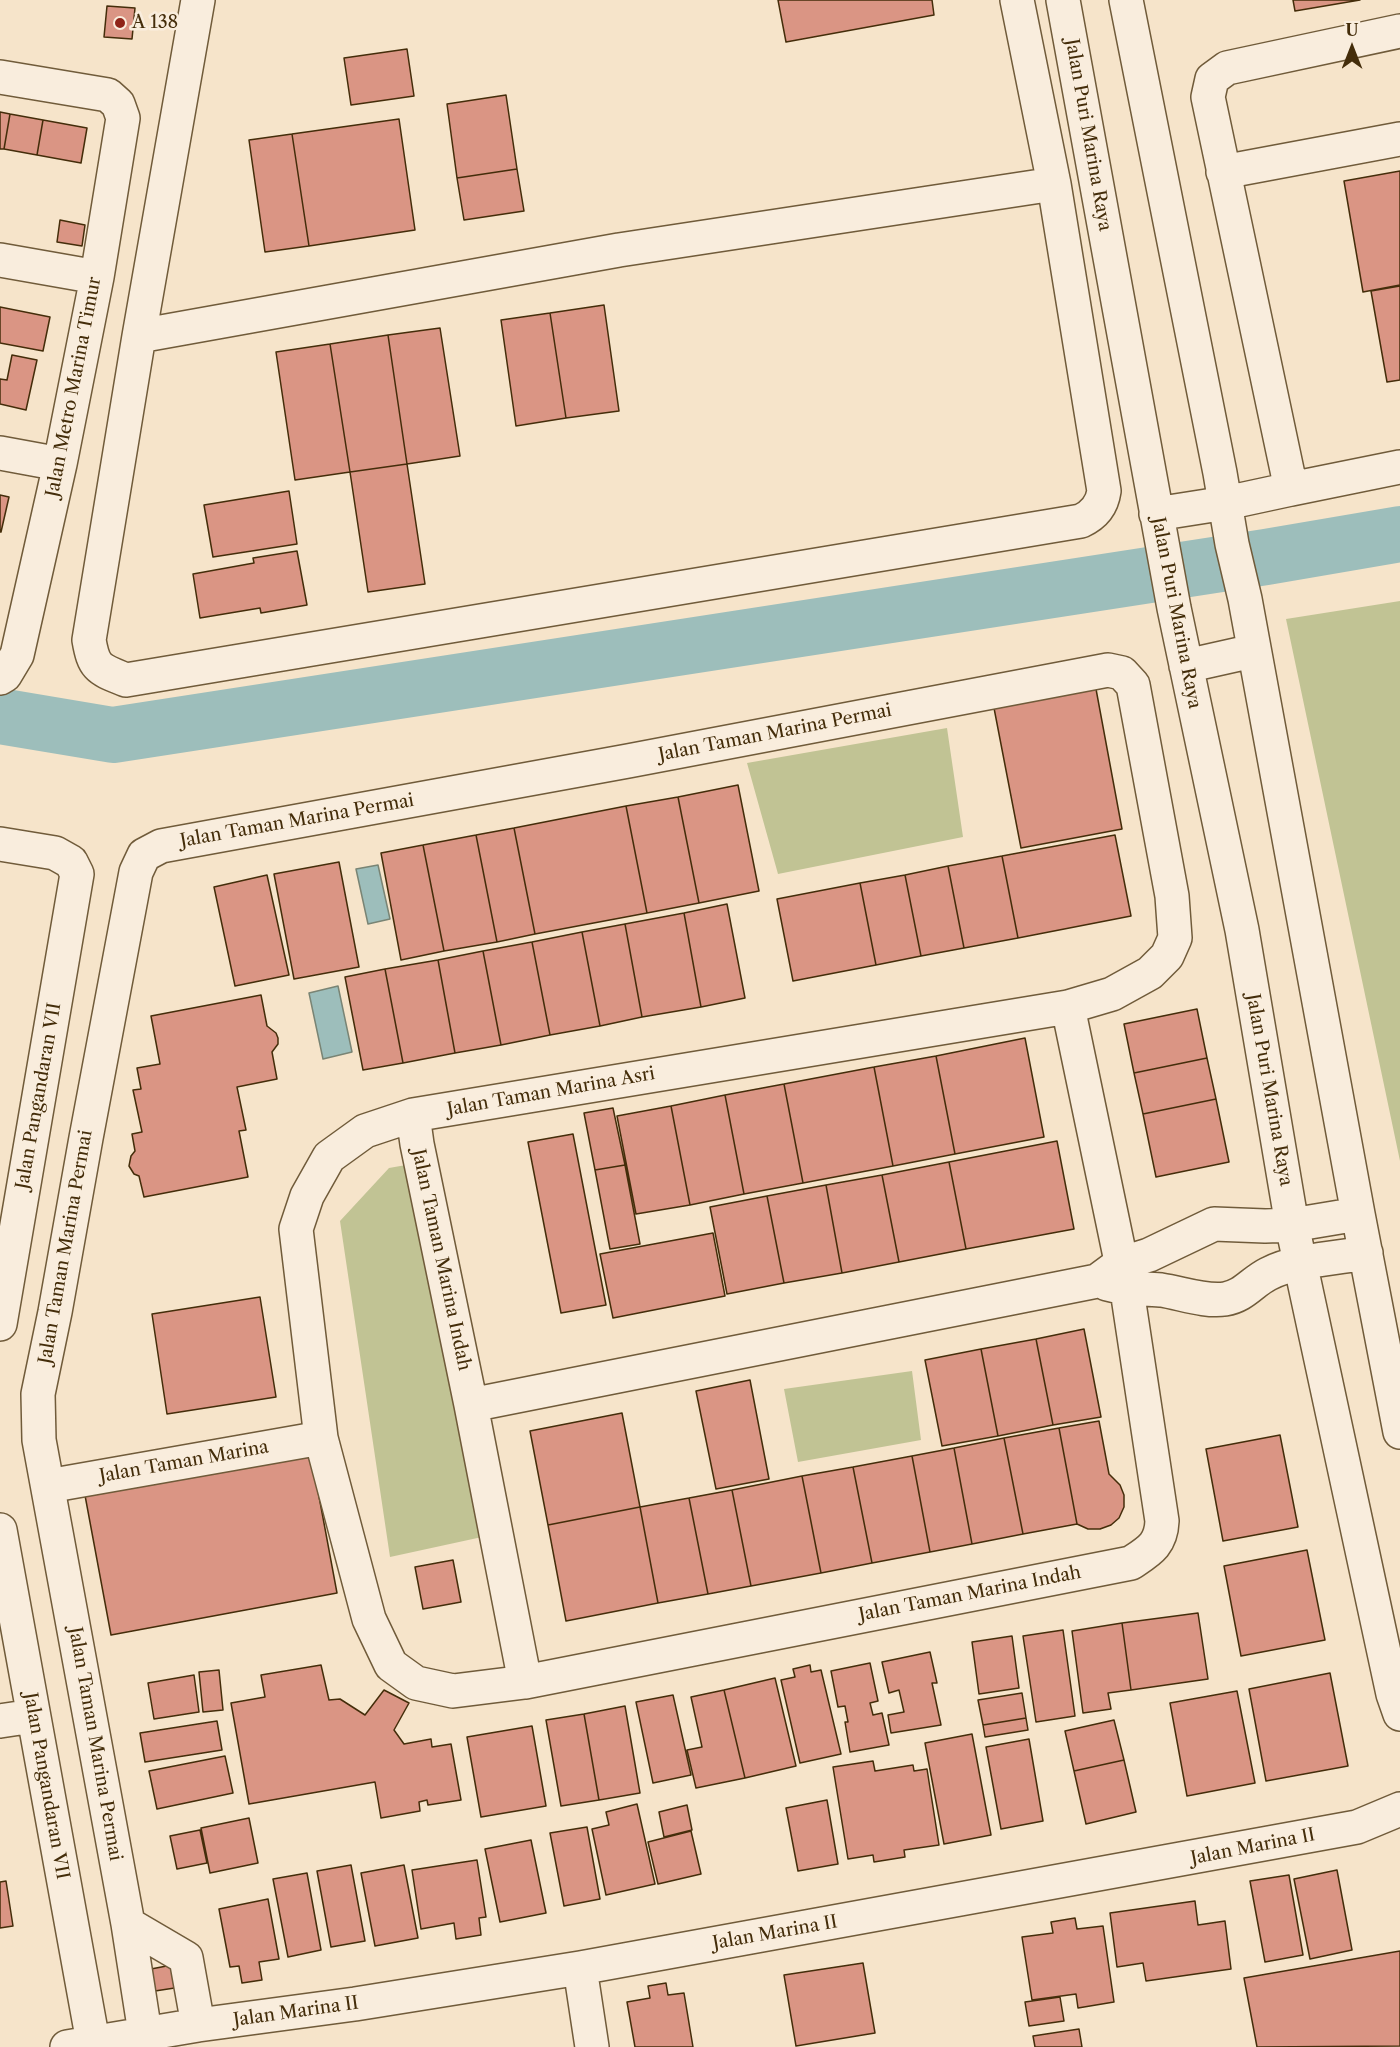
<!DOCTYPE html>
<html>
<head>
<meta charset="utf-8">
<style>
  body { margin:0 }
  #map { position:relative; width:1400px; height:2047px; overflow:hidden; background:#f6e4ca; font-family:"Libre Caslon Text",serif }
  canvas { display:block }
  .north { position:absolute; left:1322px; top:18px; width:60px; height:60px; -webkit-text-stroke:4px #f9eddd; paint-order:stroke; rotate:0deg; font-size:16px; font-weight:700; line-height:24px; text-align:center; color:#442d0a }
  .north::after { content:''; display:block; margin:auto; width:21px; height:27px; background:#442d0a; clip-path:polygon(50% 0,100% 100%,50% 72%,0 100%) }
</style>
</head>
<body>
<div id="map">
<canvas width="1400" height="2047"></canvas>
<div class="north">U</div>
</div>
<script>
const context = document.querySelector('canvas').getContext('2d');
context.lineJoin = 'round';
function fill(path, color) {
  context.fillStyle = color;
  context.fill(path, 'evenodd');
}
function trace(path, color, width, dash) {
  context.strokeStyle = color;
  context.lineWidth = width;
  context.lineCap = dash ? 'butt' : 'round';
  context.setLineDash(dash || []);
  context.stroke(path);
}
function label(font, color, halo, rows, align = 'center') {
  context.font = font + ' "Libre Caslon Text",serif';
  context.lineWidth = 5;
  context.setLineDash([]);
  context.textBaseline = 'middle';
  context.strokeStyle = halo;
  context.fillStyle = color;
  for (const [text, x, y, turn = 0] of rows) {
    context.save();
    context.translate(x, y);
    context.rotate((+turn || 0) * Math.PI / 180);
    context.textAlign = isNaN(turn) ? turn : align;
    if (halo) context.strokeText(text, 0, 0);
    context.fillText(text, 0, 0);
    context.restore();
  }
}
const green = new Path2D(`
  M 1400,601 L 1400,1161 L 1286,619 Z
  M 947,728 L 963,837 L 778,874 L 747,763 Z
  M 423,1162 L 482,1537 L 390,1557 L 340,1221 L 389,1168 Z
  M 912,1371 L 921,1440 L 798,1462 L 784,1389 Z`);
const water = new Path2D(`
  M 378,865 L 390,919 L 368,924 L 356,869 Z
  M 338,986 L 352,1052 L 323,1059 L 309,993 Z`);
const river = new Path2D(`
  M 0,716 L 113,735 L 1266,557 L 1400,534`);
const building = new Path2D(`
  M 778,0 L 932,0 L 934,15 L 786,42 Z
  M 1293,0 L 1360,0 L 1295,11 Z
  M 107,6 L 135,8 L 132,39 L 104,37 Z
  M 407,49 L 414,96 L 351,105 L 344,58 Z
  M 506,95 L 517,169 L 457,178 L 447,104 Z
  M 0,112 L 10,114 L 4,149 L 0,149 Z
  M 10,114 L 43,120 L 37,155 L 4,149 Z
  M 399,119 L 415,230 L 309,246 L 292,134 Z
  M 43,120 L 87,128 L 81,163 L 37,155 Z
  M 292,134 L 309,246 L 265,252 L 249,140 Z
  M 517,169 L 524,211 L 464,220 L 457,178 Z
  M 1400,171 L 1400,285 L 1363,292 L 1344,181 Z
  M 60,220 L 85,225 L 82,246 L 57,242 Z
  M 1400,286 L 1400,380 L 1387,382 L 1371,291 Z
  M 604,305 L 619,411 L 566,418 L 550,313 Z
  M 0,307 L 50,317 L 43,351 L 0,343 Z
  M 550,313 L 566,418 L 516,426 L 501,320 Z
  M 440,328 L 460,456 L 407,464 L 388,335 Z
  M 388,335 L 407,464 L 350,472 L 330,344 Z
  M 330,344 L 350,472 L 295,480 L 276,352 Z
  M 12,355 L 37,360 L 26,410 L 0,404 L 0,379 L 7,380 Z
  M 407,464 L 425,584 L 368,592 L 350,472 Z
  M 289,491 L 297,544 L 213,557 L 204,505 Z
  M 0,495 L 9,497 L 1,532 L 0,532 Z
  M 297,551 L 307,605 L 261,613 L 260,608 L 200,618 L 193,574 L 254,563 L 253,558 Z
  M 1096,689 L 1122,829 L 1021,848 L 994,708 Z
  M 738,785 L 759,891 L 699,903 L 678,797 Z
  M 678,797 L 699,903 L 647,913 L 626,806 Z
  M 626,806 L 647,913 L 535,934 L 514,828 Z
  M 514,828 L 535,934 L 497,942 L 476,835 Z
  M 476,835 L 497,942 L 444,951 L 423,845 Z
  M 1115,835 L 1131,916 L 1018,938 L 1002,856 Z
  M 423,845 L 444,951 L 401,960 L 381,853 Z
  M 1002,856 L 1018,938 L 964,948 L 948,866 Z
  M 339,862 L 359,967 L 294,979 L 274,874 Z
  M 948,866 L 964,948 L 921,956 L 905,875 Z
  M 267,875 L 289,975 L 235,986 L 214,887 Z
  M 905,875 L 921,956 L 876,965 L 860,883 Z
  M 860,883 L 876,965 L 793,981 L 777,899 Z
  M 727,904 L 745,998 L 701,1007 L 684,913 Z
  M 684,913 L 701,1007 L 642,1017 L 625,924 Z
  M 625,924 L 642,1017 L 600,1026 L 582,932 Z
  M 582,932 L 600,1026 L 550,1035 L 532,942 Z
  M 532,942 L 550,1035 L 501,1045 L 483,951 Z
  M 483,951 L 501,1045 L 455,1053 L 438,960 Z
  M 438,960 L 455,1053 L 403,1063 L 385,969 Z
  M 385,969 L 403,1063 L 363,1070 L 345,977 Z
  M 261,995 L 267,1026 L 276,1033 L 278,1038 L 278,1044 L 272,1052 L 277,1079 L 237,1087 L 246,1130 L 239,1131 L 248,1177 L 144,1197 L 139,1176 L 134,1174 L 129,1166 L 131,1156 L 135,1151 L 132,1134 L 142,1132 L 133,1090 L 141,1089 L 137,1068 L 160,1064 L 151,1016 Z
  M 1197,1009 L 1207,1058 L 1134,1073 L 1124,1024 Z
  M 1025,1038 L 1044,1137 L 955,1154 L 936,1056 Z
  M 936,1056 L 955,1154 L 893,1166 L 874,1067 Z
  M 1207,1058 L 1216,1099 L 1143,1114 L 1134,1073 Z
  M 874,1067 L 893,1166 L 803,1183 L 784,1084 Z
  M 784,1084 L 803,1183 L 744,1194 L 725,1095 Z
  M 725,1095 L 744,1194 L 690,1205 L 671,1106 Z
  M 1216,1099 L 1229,1162 L 1156,1177 L 1143,1114 Z
  M 671,1106 L 690,1205 L 636,1214 L 617,1116 Z
  M 613,1108 L 625,1165 L 595,1170 L 584,1113 Z
  M 573,1134 L 606,1305 L 561,1313 L 528,1142 Z
  M 1057,1141 L 1074,1229 L 966,1249 L 949,1162 Z
  M 949,1162 L 966,1249 L 899,1262 L 882,1175 Z
  M 625,1165 L 640,1244 L 610,1249 L 595,1170 Z
  M 882,1175 L 899,1262 L 842,1273 L 826,1185 Z
  M 826,1185 L 842,1273 L 784,1283 L 767,1196 Z
  M 767,1196 L 784,1283 L 727,1294 L 710,1207 Z
  M 713,1233 L 725,1296 L 613,1318 L 600,1254 Z
  M 260,1297 L 276,1397 L 167,1414 L 152,1314 Z
  M 1084,1329 L 1101,1417 L 1053,1425 L 1036,1339 Z
  M 1036,1339 L 1053,1425 L 998,1436 L 981,1349 Z
  M 981,1349 L 998,1436 L 942,1446 L 925,1360 Z
  M 750,1380 L 769,1479 L 716,1489 L 696,1391 Z
  M 622,1413 L 640,1507 L 548,1525 L 530,1431 Z
  M 1099,1421 L 1109,1474 L 1120,1485 L 1124,1495 L 1124,1507 L 1119,1518 L 1111,1525 L 1100,1529 L 1088,1529 L 1077,1524 L 1059,1428 Z
  M 1059,1428 L 1077,1524 L 1023,1534 L 1004,1438 Z
  M 1280,1435 L 1298,1527 L 1223,1541 L 1206,1449 Z
  M 1004,1438 L 1023,1534 L 972,1544 L 954,1448 Z
  M 310,1448 L 337,1593 L 111,1635 L 84,1490 Z
  M 954,1448 L 972,1544 L 930,1552 L 912,1456 Z
  M 912,1456 L 930,1552 L 872,1563 L 853,1467 Z
  M 853,1467 L 872,1563 L 821,1573 L 802,1476 Z
  M 802,1476 L 821,1573 L 751,1586 L 732,1490 Z
  M 732,1490 L 751,1586 L 708,1594 L 689,1498 Z
  M 689,1498 L 708,1594 L 658,1603 L 640,1507 Z
  M 640,1507 L 658,1603 L 566,1621 L 548,1525 Z
  M 1307,1550 L 1325,1640 L 1241,1656 L 1224,1566 Z
  M 453,1560 L 461,1602 L 423,1609 L 415,1567 Z
  M 1198,1613 L 1208,1679 L 1131,1690 L 1122,1623 Z
  M 1122,1623 L 1131,1690 L 1108,1693 L 1111,1709 L 1083,1713 L 1072,1631 Z
  M 1063,1630 L 1075,1716 L 1036,1722 L 1023,1636 Z
  M 1012,1636 L 1019,1688 L 979,1694 L 972,1642 Z
  M 930,1652 L 937,1683 L 932,1683 L 941,1725 L 891,1733 L 888,1715 L 904,1712 L 899,1690 L 889,1693 L 882,1662 Z
  M 870,1663 L 878,1701 L 870,1703 L 873,1715 L 882,1713 L 889,1745 L 850,1752 L 845,1722 L 848,1722 L 845,1706 L 838,1707 L 831,1671 Z
  M 321,1665 L 329,1700 L 340,1699 L 365,1715 L 384,1690 L 409,1703 L 394,1730 L 404,1744 L 431,1739 L 432,1747 L 451,1744 L 461,1800 L 428,1805 L 427,1800 L 419,1802 L 420,1811 L 381,1818 L 375,1782 L 249,1804 L 231,1703 L 265,1697 L 261,1675 Z
  M 810,1665 L 811,1672 L 821,1670 L 841,1754 L 800,1763 L 781,1680 L 795,1677 L 793,1669 Z
  M 219,1670 L 223,1710 L 203,1712 L 199,1672 Z
  M 1330,1673 L 1348,1766 L 1266,1781 L 1249,1689 Z
  M 194,1675 L 199,1712 L 154,1719 L 148,1683 Z
  M 775,1678 L 796,1766 L 745,1778 L 724,1690 Z
  M 724,1690 L 745,1778 L 696,1788 L 687,1750 L 702,1747 L 691,1697 Z
  M 1237,1691 L 1255,1783 L 1187,1796 L 1170,1703 Z
  M 1022,1693 L 1026,1718 L 983,1725 L 978,1700 Z
  M 673,1695 L 691,1775 L 653,1783 L 636,1702 Z
  M 625,1706 L 640,1793 L 599,1800 L 584,1714 Z
  M 584,1714 L 599,1800 L 561,1806 L 546,1720 Z
  M 1026,1718 L 1028,1730 L 985,1737 L 983,1725 Z
  M 1114,1720 L 1124,1760 L 1074,1771 L 1065,1731 Z
  M 217,1721 L 222,1750 L 145,1762 L 140,1733 Z
  M 532,1726 L 546,1806 L 481,1817 L 467,1737 Z
  M 972,1734 L 991,1835 L 944,1844 L 925,1743 Z
  M 1029,1739 L 1043,1821 L 1001,1829 L 986,1747 Z
  M 225,1756 L 233,1793 L 157,1809 L 149,1771 Z
  M 1124,1760 L 1136,1812 L 1086,1824 L 1074,1771 Z
  M 873,1761 L 875,1771 L 913,1765 L 914,1771 L 927,1769 L 939,1845 L 904,1850 L 905,1857 L 874,1862 L 873,1855 L 848,1859 L 833,1767 Z
  M 827,1800 L 838,1864 L 798,1871 L 786,1808 Z
  M 637,1804 L 655,1884 L 606,1895 L 592,1829 L 609,1825 L 606,1812 Z
  M 687,1805 L 692,1830 L 664,1837 L 659,1812 Z
  M 249,1818 L 258,1863 L 210,1873 L 201,1828 Z
  M 587,1827 L 600,1899 L 564,1906 L 550,1833 Z
  M 200,1830 L 207,1863 L 177,1869 L 170,1836 Z
  M 691,1831 L 701,1874 L 658,1884 L 648,1842 Z
  M 531,1840 L 546,1913 L 500,1922 L 485,1849 Z
  M 477,1860 L 486,1917 L 479,1918 L 481,1935 L 456,1939 L 454,1923 L 421,1929 L 412,1870 Z
  M 351,1865 L 365,1941 L 331,1947 L 317,1871 Z
  M 404,1865 L 418,1938 L 375,1946 L 361,1873 Z
  M 1337,1870 L 1352,1950 L 1310,1959 L 1294,1879 Z
  M 307,1873 L 321,1950 L 288,1957 L 273,1879 Z
  M 1289,1875 L 1303,1955 L 1265,1962 L 1250,1881 Z
  M 6,1881 L 13,1926 L 0,1928 L 0,1882 Z
  M 268,1899 L 279,1959 L 259,1962 L 262,1980 L 242,1983 L 239,1966 L 230,1967 L 219,1909 Z
  M 1195,1901 L 1198,1925 L 1225,1921 L 1231,1969 L 1146,1981 L 1143,1963 L 1117,1967 L 1110,1913 Z
  M 1075,1918 L 1077,1929 L 1103,1926 L 1114,2002 L 1078,2008 L 1076,1994 L 1032,2000 L 1022,1937 L 1053,1933 L 1051,1922 Z
  M 1400,1951 L 1400,2046 L 1257,2047 L 1244,1978 Z
  M 863,1963 L 875,2033 L 796,2046 L 784,1975 Z
  M 177,1964 L 181,1987 L 155,1991 L 151,1969 Z
  M 666,1983 L 668,1995 L 684,1993 L 693,2047 L 635,2047 L 627,2002 L 650,1998 L 648,1986 Z
  M 1060,1997 L 1064,2021 L 1029,2026 L 1025,2002 Z
  M 1079,2029 L 1082,2047 L 1035,2047 L 1033,2036 Z`);
const minor = new Path2D(`
  M 198,0 L 139,336 L 89,640 C 94,669 99,669 126,680 L 1081,521 C 1094,515 1102,505 1104,491 L 1054,184 L 1017,0
  M 1063,0 L 1174,608 L 1242,930 L 1292,1225 L 1393,1694 L 1400,1714
  M 1126,0 L 1220,473 L 1232,544 L 1245,599 L 1358,1214 L 1400,1432
  M 1400,31 L 1227,68 L 1212,79 L 1208,97 L 1291,489 L 1400,467
  M 0,77 L 108,95 L 118,104 L 123,118 L 97,277 L 60,464 L 17,655 L 5,675 L 0,678
  M 1223,172 L 1400,139
  M 0,260 L 97,277
  M 139,336 L 619,250 L 1054,184
  M 0,453 L 60,464
  M 1156,514 L 1226,503 L 1291,489
  M 1186,666 L 1253,651
  M 0,844 L 55,853 L 71,862 L 77,874 L 0,1324
  M 413,1115 L 417,1144 L 471,1405 L 525,1682
  M 1107,1284 C 1128,1290 1141,1288 1161,1290 C 1181,1293 1205,1302 1225,1299 C 1244,1296 1252,1282 1268,1274 C 1295,1260 1336,1258 1366,1253
  M 471,1405 L 1097,1281 L 1120,1264 L 1149,1255 L 1214,1224 L 1265,1226 L 1292,1225 L 1358,1214
  M 48,1486 L 321,1438
  M 0,1530 L 93,2042
  M 0,1721 L 33,1716
  M 128,1924 L 186,1958 L 198,2025
  M 580,1968 L 592,2047
  M 145,2033 L 128,1924 L 39,1440 L 38,1394 L 55,1312 L 86,1138 L 136,872 L 144,855 L 161,846 L 628,761 L 1108,670 L 1122,673 L 1133,685 L 1172,896 L 1175,938 L 1167,956 L 1150,973 L 1112,994 L 1068,1007 L 413,1115 L 365,1131 L 329,1157 L 307,1196 L 296,1229 L 321,1438 L 369,1619 L 391,1665 L 416,1683 L 453,1691 L 525,1682 L 1131,1563 C 1149,1551 1161,1545 1162,1521 L 1127,1290 L 1068,1007
  M 67,2047 L 198,2025 L 355,2004 L 580,1968 L 1357,1827 L 1400,1809`);
const markers = [
  [120,23,6,"#8f2418"]
];
const poiNames = [
  ["A 138",132,23]
];
const streetNames = [
  ["Jalan Puri Marina Raya",1088,135,80],
  ["Jalan Metro Marina Timur",74,387,-79],
  ["Jalan Puri Marina Raya",1176,613,79],
  ["Jalan Taman Marina Permai",775,733,-11],
  ["Jalan Taman Marina Permai",297,821,-10],
  ["Jalan Puri Marina Raya",1269,1090,80],
  ["Jalan Taman Marina Asri",551,1092,-10],
  ["Jalan Pangandaran VII",39,1096,-80],
  ["Jalan Taman Marina Permai",66,1247,-80],
  ["Jalan Taman Marina Indah",441,1260,78],
  ["Jalan Taman Marina",184,1462,-10],
  ["Jalan Taman Marina Indah",970,1594,-11],
  ["Jalan Taman Marina Permai",95,1744,80],
  ["Jalan Pangandaran VII",46,1786,80],
  ["Jalan Marina II",1253,1847,-11],
  ["Jalan Marina II",775,1933,-10],
  ["Jalan Marina II",296,2012,-8]
];
fill(green, '#c1c394');
fill(water, '#9dbebb');
trace(water, '#798474', 1.5);
trace(river, '#9dbebb', 56);
fill(building, '#da9584');
trace(building, '#442d0a', 1.5);
trace(minor, '#705b3a', 36);
trace(minor, '#f9eddd', 33);
for (const [x, y, r, color] of markers) {
  const dot = new Path2D();
  dot.arc(x, y, r, 0, 2 * Math.PI);
  context.fillStyle = color;
  context.fill(dot);
  trace(dot, '#f9eddd', 2);
}
label('18px', '#442d0a', '#f9eddd', poiNames, 'left');
label('18px', '#442d0a', '#f9eddd', streetNames);
</script>
</body>
</html>
